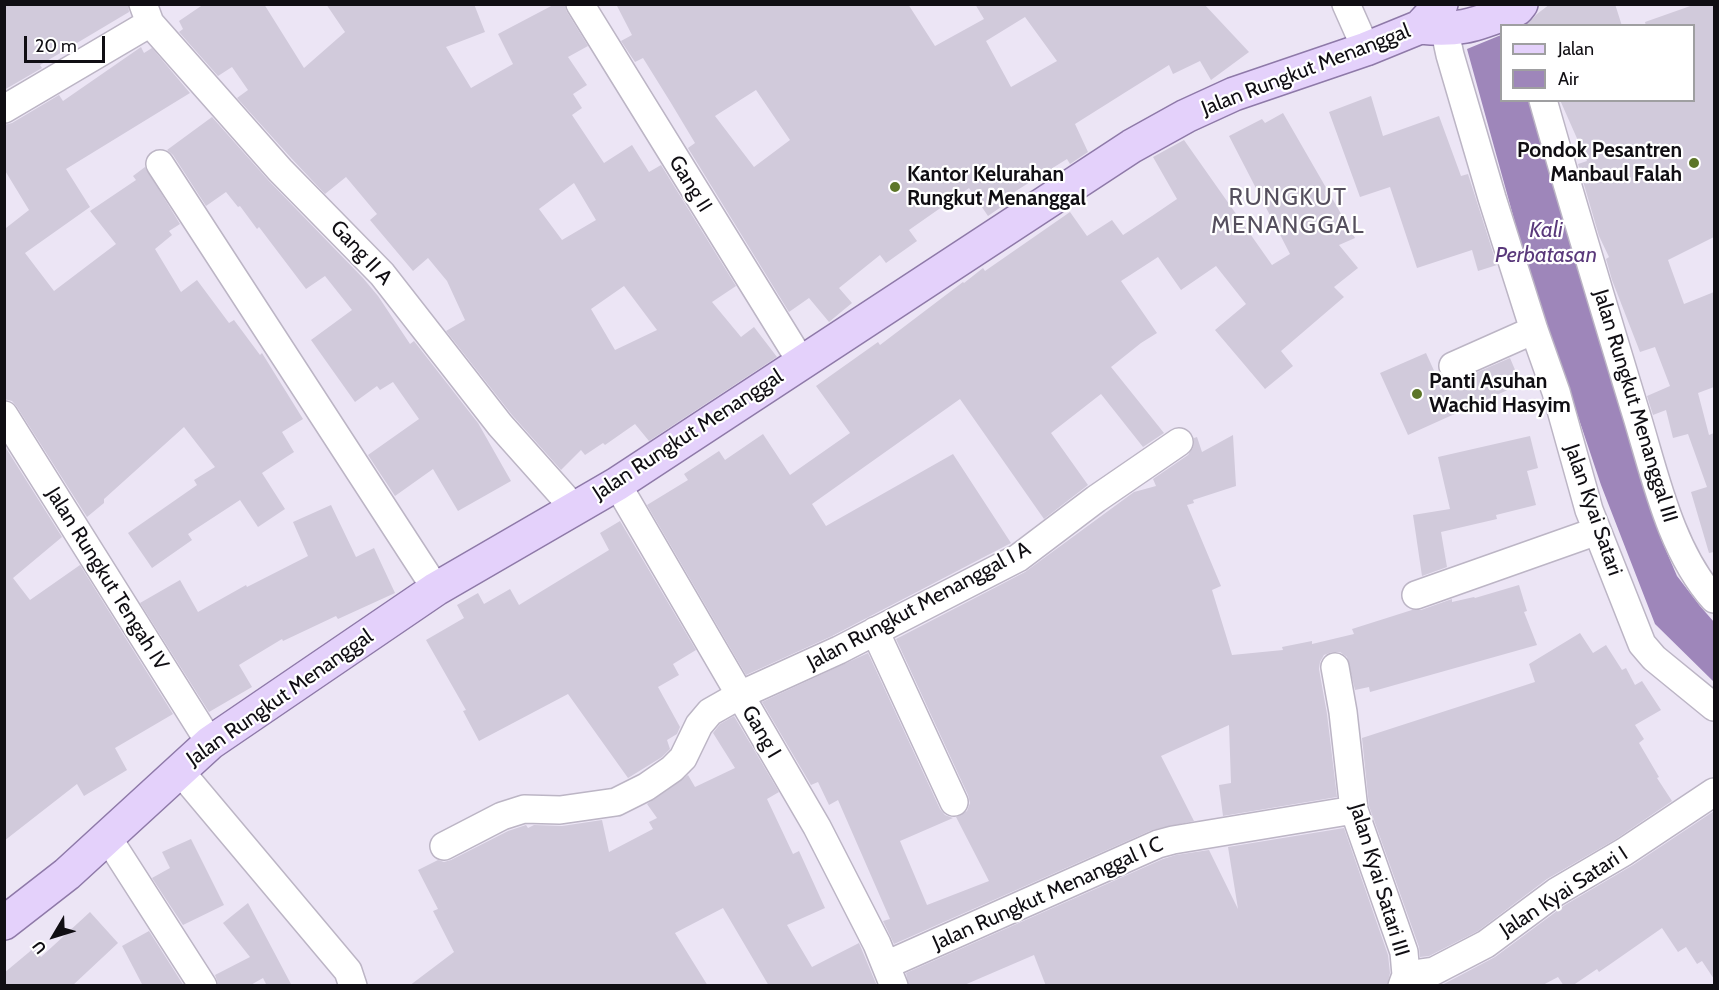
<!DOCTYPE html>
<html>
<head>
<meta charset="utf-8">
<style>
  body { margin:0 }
  #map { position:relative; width:1719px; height:990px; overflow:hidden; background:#ece5f5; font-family:Cabin,sans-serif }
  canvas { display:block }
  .frame { position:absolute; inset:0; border:6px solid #100e13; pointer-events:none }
  .legend { position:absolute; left:1500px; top:24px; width:195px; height:78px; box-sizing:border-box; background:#fff; border:2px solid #9f9fa1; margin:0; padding:8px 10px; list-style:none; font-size:18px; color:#100e13 }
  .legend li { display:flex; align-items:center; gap:12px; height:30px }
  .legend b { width:30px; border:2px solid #9f9fa1 }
  .north { position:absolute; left:24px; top:906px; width:60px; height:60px; -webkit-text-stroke:4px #fff; paint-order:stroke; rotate:232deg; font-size:16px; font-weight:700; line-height:24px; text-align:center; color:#100e13 }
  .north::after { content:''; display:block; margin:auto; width:21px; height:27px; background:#100e13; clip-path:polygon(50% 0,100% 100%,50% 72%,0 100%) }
  .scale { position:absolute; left:24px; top:36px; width:81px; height:27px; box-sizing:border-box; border:3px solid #100e13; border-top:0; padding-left:8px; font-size:18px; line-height:21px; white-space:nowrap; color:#100e13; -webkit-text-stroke:4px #fff; paint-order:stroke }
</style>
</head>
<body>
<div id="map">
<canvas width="1719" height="990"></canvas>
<div class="frame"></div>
<ul class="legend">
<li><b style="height:8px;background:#e4d1fb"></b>Jalan</li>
<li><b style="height:16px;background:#9e86ba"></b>Air</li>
</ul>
<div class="north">U</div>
<div class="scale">20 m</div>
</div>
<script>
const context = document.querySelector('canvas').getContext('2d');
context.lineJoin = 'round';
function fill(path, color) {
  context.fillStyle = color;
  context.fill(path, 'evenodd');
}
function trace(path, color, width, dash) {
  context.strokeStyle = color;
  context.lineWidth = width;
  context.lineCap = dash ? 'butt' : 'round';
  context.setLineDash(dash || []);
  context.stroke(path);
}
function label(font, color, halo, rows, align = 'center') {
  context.font = font + ' Cabin,sans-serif';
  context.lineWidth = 4.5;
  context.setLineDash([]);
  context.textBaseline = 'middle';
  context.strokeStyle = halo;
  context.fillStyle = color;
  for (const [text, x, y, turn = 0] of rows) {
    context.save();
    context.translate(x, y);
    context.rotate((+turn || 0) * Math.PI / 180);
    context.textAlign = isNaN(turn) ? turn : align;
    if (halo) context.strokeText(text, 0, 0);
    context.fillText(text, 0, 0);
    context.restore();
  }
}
const water = new Path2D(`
  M 1501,35 L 1502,100 L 1529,101 L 1661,539 L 1677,576 L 1700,606 L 1714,622 L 1714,682 L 1655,624 L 1641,588 L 1601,485 L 1524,255 L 1467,49 Z`);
const building = new Path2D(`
  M 4,4 L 128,4 L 129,12 L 40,65 L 42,68 L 4,90 Z
  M 204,4 L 264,4 L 304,68 L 345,32 L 326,4 L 474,4 L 485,32 L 446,47 L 471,88 L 513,64 L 498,34 L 555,4 L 564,4 L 567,12 L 588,46 L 568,57 L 587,85 L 573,94 L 582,108 L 572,115 L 604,163 L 632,145 L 649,172 L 661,165 L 736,286 L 712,302 L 741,337 L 754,327 L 777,357 L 649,441 L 635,424 L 605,445 L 603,443 L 585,455 L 581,450 L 561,470 L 512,415 L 446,331 L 465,320 L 447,281 L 428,258 L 413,271 L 370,220 L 377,214 L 346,177 L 325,194 L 292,159 L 237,98 L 248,90 L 232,67 L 218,76 L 179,32 L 183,29 L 179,21 ZM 574,183 L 596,220 L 562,240 L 539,209 ZM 624,286 L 657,330 L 615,350 L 591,309 Z
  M 616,4 L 908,4 L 935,46 L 984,19 L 975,4 L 1204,4 L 1249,52 L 1211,80 L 1200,61 L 1173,74 L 1169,65 L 1129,90 L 1075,124 L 1088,152 L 1070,164 L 1067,159 L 1011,194 L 1014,198 L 988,216 L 969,188 L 909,230 L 917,241 L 886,263 L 880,255 L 839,288 L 852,303 L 829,322 L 809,298 L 789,312 L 688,148 L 695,143 L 671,103 L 643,58 L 635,62 L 621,41 L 632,35 ZM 1025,17 L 1057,61 L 1011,87 L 986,41 ZM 756,90 L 790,140 L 754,167 L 715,116 Z
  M 1550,4 L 1615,4 L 1622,26 L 1525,26 L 1537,14 Z
  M 1696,4 L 1714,4 L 1714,237 L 1668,260 L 1684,304 L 1714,292 L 1714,387 L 1698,393 L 1709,435 L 1714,433 L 1714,552 L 1709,553 L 1691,492 L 1707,487 L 1688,434 L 1673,438 L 1666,410 L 1653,415 L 1647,396 L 1670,386 L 1655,347 L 1640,352 L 1612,280 L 1606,259 L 1609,257 L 1599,236 L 1578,164 L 1587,161 L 1560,100 L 1694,100 L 1694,26 L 1646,26 L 1645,22 Z
  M 141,47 L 144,53 L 152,48 L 190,93 L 66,169 L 90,207 L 25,253 L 54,291 L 116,244 L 90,211 L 136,180 L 133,176 L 145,167 L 180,224 L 169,231 L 172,235 L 155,249 L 181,292 L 197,280 L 229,323 L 234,320 L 260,355 L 262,353 L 303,419 L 282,432 L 294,452 L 262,473 L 285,509 L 258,527 L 240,500 L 188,534 L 192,540 L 152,568 L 128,533 L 197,485 L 194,480 L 215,467 L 184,427 L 104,499 L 104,503 L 87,517 L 17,407 L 12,401 L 4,399 L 4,226 L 6,228 L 29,210 L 4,169 L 4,125 L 12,123 L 59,95 L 63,101 Z
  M 1371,96 L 1383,136 L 1439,116 L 1461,176 L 1468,174 L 1497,265 L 1478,271 L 1472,250 L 1417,268 L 1390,187 L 1360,197 L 1329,112 Z
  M 1283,113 L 1355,238 L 1339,245 L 1358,268 L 1334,287 L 1344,297 L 1281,351 L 1293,366 L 1265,389 L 1215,330 L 1246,304 L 1216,266 L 1181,290 L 1158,257 L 1121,281 L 1157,333 L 1141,343 L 1111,367 L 1164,433 L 1143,447 L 1101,394 L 1051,433 L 1088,485 L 1044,519 L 960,399 L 812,504 L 826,526 L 953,454 L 1011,543 L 832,636 L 746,675 L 647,505 L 688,480 L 684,474 L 719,451 L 725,460 L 763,434 L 790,475 L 850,433 L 816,386 L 878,342 L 880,345 L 963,282 L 964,283 L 983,268 L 985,271 L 1070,212 L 1087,236 L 1112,220 L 1123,235 L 1152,216 L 1177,199 L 1153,157 L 1184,140 L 1272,265 L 1290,254 L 1229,136 L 1262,119 L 1265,123 Z
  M 212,117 L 269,181 L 363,278 L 378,296 L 410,344 L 414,341 L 478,423 L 511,481 L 458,511 L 433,469 L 395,496 L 368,455 L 419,419 L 393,382 L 380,390 L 377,386 L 355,402 L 311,340 L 352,310 L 325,276 L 306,289 L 259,227 L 257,229 L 240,206 L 238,207 L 226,192 L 206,206 L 173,155 L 167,150 Z
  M 1426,353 L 1441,386 L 1450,381 L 1459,380 L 1510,358 L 1521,384 L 1408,435 L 1380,373 Z
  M 1233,435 L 1236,486 L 1193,500 L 1194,503 L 1187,505 L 1221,586 L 1212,590 L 1232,655 L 1283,650 L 1282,647 L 1312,641 L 1312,644 L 1354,634 L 1352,629 L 1412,610 L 1421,610 L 1452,599 L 1452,602 L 1474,597 L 1475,598 L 1519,585 L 1527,611 L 1524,612 L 1537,645 L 1370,692 L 1369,687 L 1355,690 L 1347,657 L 1340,652 L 1332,652 L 1324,655 L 1320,662 L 1319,669 L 1327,714 L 1337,797 L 1223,816 L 1219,785 L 1231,783 L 1229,725 L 1161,756 L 1194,821 L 1152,830 L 894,944 L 883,921 L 890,919 L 838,800 L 829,805 L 818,782 L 811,785 L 762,702 L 868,653 L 940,809 L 945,815 L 953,818 L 900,841 L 927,905 L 989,881 L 956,817 L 967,811 L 970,803 L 968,795 L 896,639 L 1025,572 L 1134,492 L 1156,486 L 1153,479 L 1188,455 L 1193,448 L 1194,438 L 1197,437 L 1202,452 Z
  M 1530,436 L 1538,468 L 1527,471 L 1536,505 L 1496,515 L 1497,519 L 1441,532 L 1447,567 L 1422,576 L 1413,515 L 1450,509 L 1438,457 Z
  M 4,445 L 62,537 L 13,578 L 30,600 L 80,565 L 173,714 L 115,748 L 127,770 L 84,796 L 77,784 L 4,841 Z
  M 331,505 L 356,557 L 374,548 L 395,593 L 338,619 L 336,616 L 283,641 L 282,639 L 239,665 L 252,687 L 209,712 L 140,603 L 180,580 L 198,612 L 246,585 L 247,587 L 308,556 L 293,522 Z
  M 620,521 L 696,650 L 673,664 L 679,675 L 658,687 L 680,727 L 677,734 L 667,740 L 670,749 L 662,757 L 628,778 L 568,694 L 479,741 L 463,711 L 466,710 L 426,640 L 464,618 L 457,605 L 478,593 L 484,604 L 510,589 L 519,605 L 609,550 L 600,533 Z
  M 1580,633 L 1593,653 L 1606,645 L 1622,670 L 1626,668 L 1635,685 L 1642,681 L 1661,710 L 1635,725 L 1644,739 L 1639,743 L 1659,777 L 1657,778 L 1672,801 L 1616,839 L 1547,879 L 1478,931 L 1429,956 L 1420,957 L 1419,947 L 1369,806 L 1362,738 L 1535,682 L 1529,664 Z
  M 734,716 L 779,792 L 767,799 L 793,854 L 799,851 L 825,908 L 787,925 L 812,967 L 859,943 L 877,986 L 769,986 L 723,908 L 675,933 L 708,986 L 409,986 L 454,952 L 433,911 L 438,909 L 418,870 L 438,860 L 444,862 L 451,860 L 508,831 L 526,825 L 528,828 L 534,825 L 562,826 L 602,820 L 609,852 L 653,829 L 649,822 L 657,818 L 647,804 L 688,775 L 695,787 L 735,768 L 713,733 L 720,724 Z
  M 1714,811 L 1714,979 L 1702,961 L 1697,964 L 1686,947 L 1678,952 L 1662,928 L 1599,972 L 1597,969 L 1572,986 L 1564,986 L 1558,977 L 1541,986 L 1440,986 L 1495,957 L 1565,905 L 1633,865 Z
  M 1344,828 L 1388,955 L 1390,973 L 1387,986 L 1046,986 L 1034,955 L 962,986 L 909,986 L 906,973 L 1163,859 L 1176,855 L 1209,850 L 1238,909 L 1228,847 Z
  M 191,839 L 224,905 L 183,925 L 152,878 L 170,868 L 162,852 Z
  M 248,903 L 292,986 L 267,986 L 263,978 L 249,986 L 219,986 L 215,975 L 250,957 L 223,923 Z
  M 90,912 L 118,943 L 72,986 L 4,986 L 4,973 L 34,948 L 41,957 Z
  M 149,931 L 184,986 L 143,986 L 122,946 Z`);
const minor = new Path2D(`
  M 143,4 L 150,23 L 280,170 L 382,274 L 500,425 L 574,508
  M 580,4 L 802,363
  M 1346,4 L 1366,49
  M 1440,9 L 1450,55 L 1492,198 L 1534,330 L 1556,392 L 1589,510 L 1642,644 L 1654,658 L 1714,707
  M 1543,100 C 1572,203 1603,305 1634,407 C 1654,470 1669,549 1714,599
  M 4,109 L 150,23
  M 160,164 L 436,589
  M 1453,366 L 1534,330
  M 4,415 L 210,743
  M 617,484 L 817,827 L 877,944 L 894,986
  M 1416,595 L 1597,531
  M 875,631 L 954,802
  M 1335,667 L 1343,712 L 1354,810 L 1404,952 L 1406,975 L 1402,986
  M 179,770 L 348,971 L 353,986
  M 108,838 L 203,986
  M 444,846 L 502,816 L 524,809 L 560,810 L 616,802 L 646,787 L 672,769 L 683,758 L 699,725 L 710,712 L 740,695 L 839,650 L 1018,558 L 1096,499 L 1179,442
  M 886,965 L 1158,844 L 1173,840 L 1354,810
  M 1406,975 L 1434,971 L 1486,944 L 1556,892 L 1624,852 L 1714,792`);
const major = new Path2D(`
  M 1420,27 C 1463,32 1478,23 1517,9 L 1521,4
  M 4,923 L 67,874 L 210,743 L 436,589 L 617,484 L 1132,146 L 1186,116 L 1234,94 L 1366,49 L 1420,27 L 1441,4`);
const markers = [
  [1694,163,6,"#5c7528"],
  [895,187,6,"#5c7528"],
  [1417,394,6,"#5c7528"]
];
const streetNames = [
  ["Jalan Rungkut Menanggal",1306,70,-21],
  ["Gang II",690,184,58],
  ["Gang II A",361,253,47],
  ["Jalan Rungkut Menanggal III",1635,406,73],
  ["Jalan Rungkut Menanggal",688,435,-33],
  ["Jalan Kyai Satari",1593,510,71],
  ["Jalan Rungkut Tengah IV",107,579,58],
  ["Jalan Rungkut Menanggal I A",919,606,-28],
  ["Jalan Rungkut Menanggal",280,698,-35],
  ["Gang I",761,732,60],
  ["Jalan Kyai Satari III",1379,880,73],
  ["Jalan Kyai Satari I",1564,892,-33],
  ["Jalan Rungkut Menanggal I C",1048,894,-24]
];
const poiNames = [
  ["Pondok Pesantren",1682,151,"right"],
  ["Manbaul Falah",1682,175,"right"],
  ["Kantor Kelurahan",907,175],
  ["Rungkut Menanggal",907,199],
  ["Panti Asuhan",1429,382],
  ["Wachid Hasyim",1429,406]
];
const waterNames = [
  ["Kali",1546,231],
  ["Perbatasan",1546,256]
];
const quarterNames = [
  ["RUNGKUT",1288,198],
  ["MENANGGAL",1288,226]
];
fill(water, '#9e86ba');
fill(building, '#d1cadb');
trace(minor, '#bcb5c5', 30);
trace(major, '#8e79a8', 36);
trace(minor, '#fff', 27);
trace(major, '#e4d1fb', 33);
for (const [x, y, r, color] of markers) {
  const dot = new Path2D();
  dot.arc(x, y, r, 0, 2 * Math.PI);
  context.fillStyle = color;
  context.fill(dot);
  trace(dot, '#fff', 2);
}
label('21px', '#100e13', '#fff', streetNames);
label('bold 21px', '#100e13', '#fff', poiNames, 'left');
label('italic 22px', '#5a397b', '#fff', waterNames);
context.letterSpacing = '1.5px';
label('24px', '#554f5d', '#fff', quarterNames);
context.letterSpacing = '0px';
</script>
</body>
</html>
